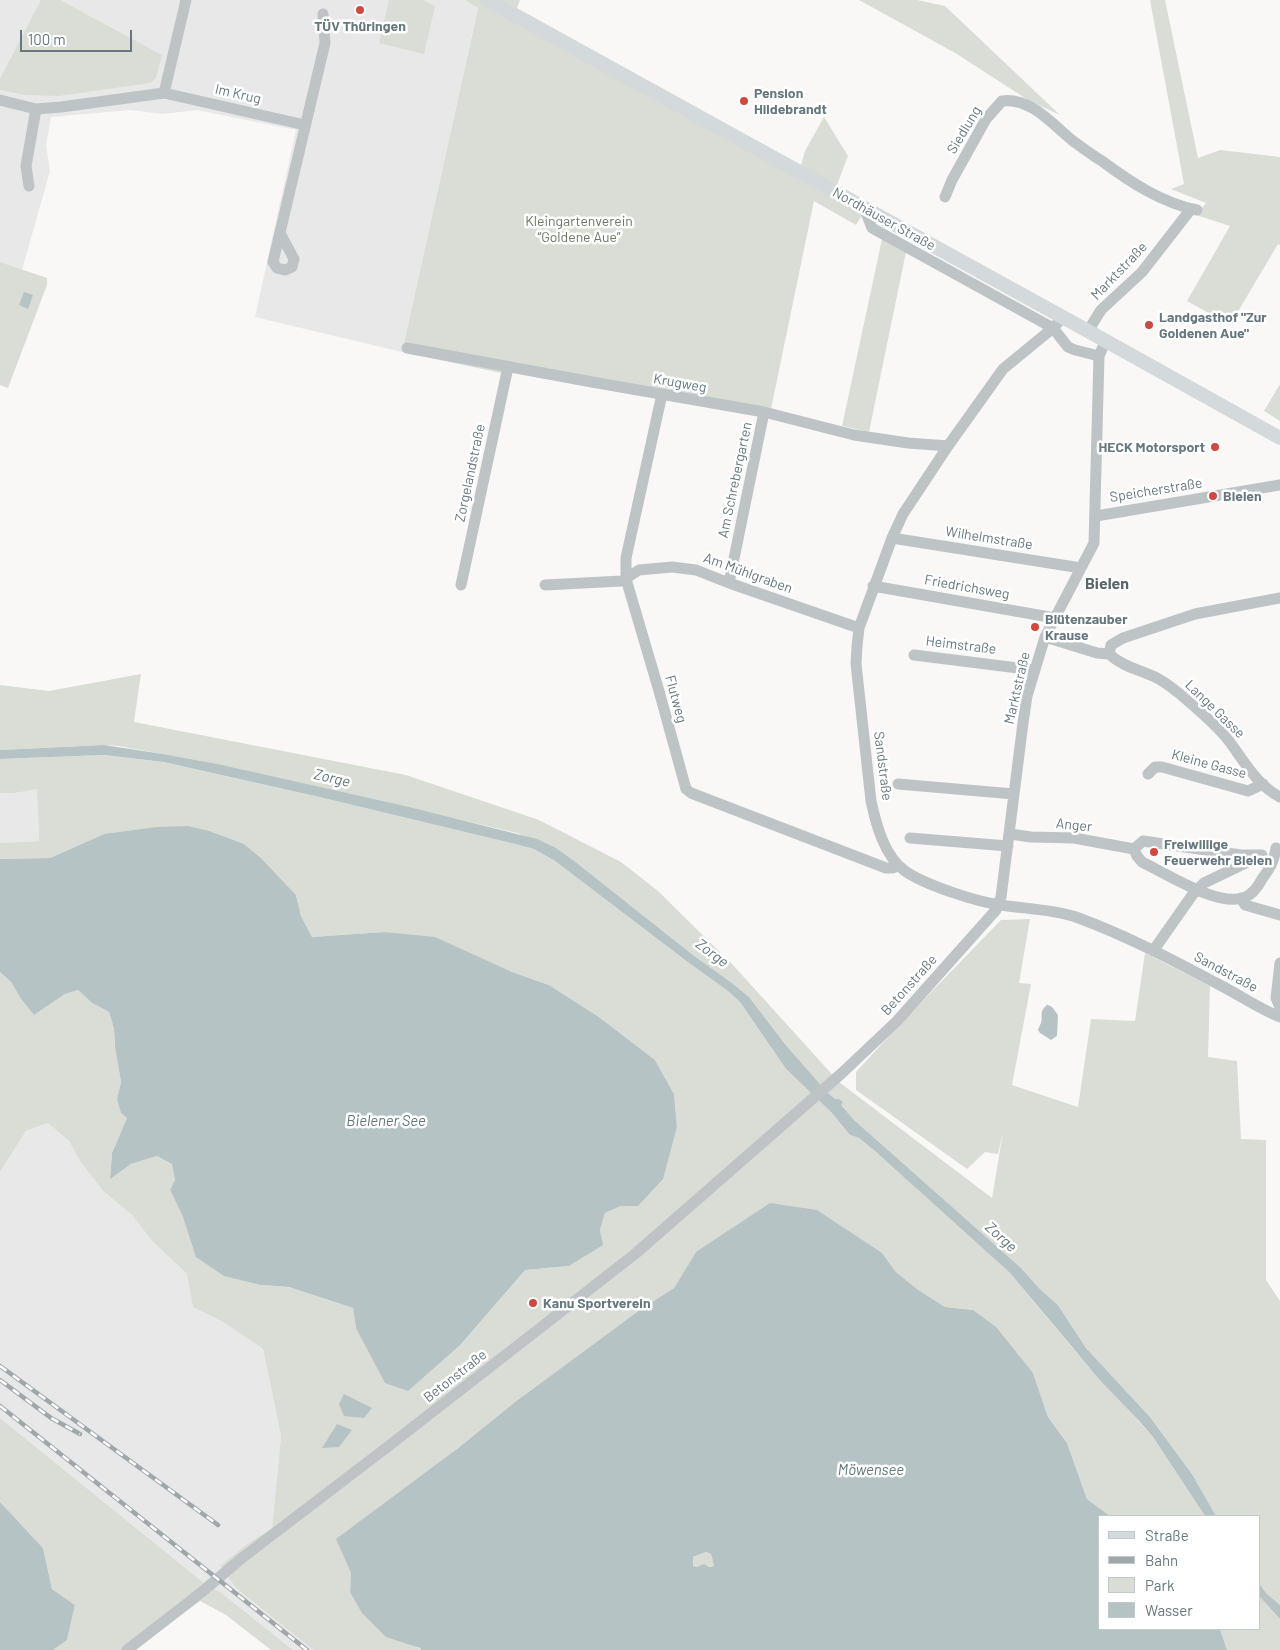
<!DOCTYPE html>
<html>
<head>
<meta charset="utf-8">
<style>
  body { margin:0 }
  #map { position:relative; width:1280px; height:1650px; overflow:hidden; background:#f9f8f7; font-family:Barlow,sans-serif }
  canvas { display:block }
  .legend { position:absolute; left:1098px; top:1515px; width:162px; height:115px; box-sizing:border-box; background:#fff; border:1px solid #c2c9cb; margin:0; padding:6px 9px; list-style:none; font-size:15px; color:#66787e }
  .legend li { display:flex; align-items:center; gap:10px; height:25px }
  .legend b { width:25px; border:1px solid #c2c9cb }
  .scale { position:absolute; left:20px; top:30px; width:112px; height:22px; box-sizing:border-box; border:2px solid #66787e; border-top:0; padding-left:6px; font-size:15px; line-height:18px; white-space:nowrap; color:#66787e; -webkit-text-stroke:4px #fff; paint-order:stroke }
</style>
</head>
<body>
<div id="map">
<canvas width="1280" height="1650"></canvas>
<ul class="legend">
<li><b style="height:6px;background:#d4d9db"></b>Straße</li>
<li><b style="height:6px;background:#9fa7aa"></b>Bahn</li>
<li><b style="height:14px;background:#daddd6"></b>Park</li>
<li><b style="height:14px;background:#b6c3c5"></b>Wasser</li>
</ul>
<div class="scale">100 m</div>
</div>
<script>
const context = document.querySelector('canvas').getContext('2d');
context.lineJoin = 'round';
function fill(path, color) {
  context.fillStyle = color;
  context.fill(path, 'evenodd');
}
function trace(path, color, width, dash) {
  context.strokeStyle = color;
  context.lineWidth = width;
  context.lineCap = dash ? 'butt' : 'round';
  context.setLineDash(dash || []);
  context.stroke(path);
}
function label(font, color, halo, rows, align = 'center') {
  context.font = font + ' Barlow,sans-serif';
  context.lineWidth = 5;
  context.setLineDash([]);
  context.textBaseline = 'middle';
  context.strokeStyle = halo;
  context.fillStyle = color;
  for (const [text, x, y, turn = 0] of rows) {
    context.save();
    context.translate(x, y);
    context.rotate((+turn || 0) * Math.PI / 180);
    context.textAlign = isNaN(turn) ? turn : align;
    if (halo) context.strokeText(text, 0, 0);
    context.fillText(text, 0, 0);
    context.restore();
  }
}
const built = new Path2D(`
  M 0,0 L 465,0 L 478,7 L 402,352 L 255,317 L 296,130 L 197,110 L 162,114 L 130,110 L 51,117 L 46,145 L 50,171 L 22,270 L 0,262 Z
  M 37,788 L 39,841 L 0,843 L 0,793 L 15,793 Z
  M 48,1123 L 69,1141 L 80,1161 L 103,1191 L 132,1215 L 152,1241 L 188,1275 L 193,1307 L 223,1322 L 263,1349 L 281,1436 L 272,1528 L 247,1544 L 221,1566 L 236,1588 L 313,1650 L 293,1650 L 219,1591 L 209,1587 L 0,1418 L 0,1172 L 26,1131 Z`);
const green = new Path2D(`
  M 41,0 L 60,0 L 162,55 L 156,78 L 150,83 L 59,96 L 25,95 L 0,90 L 0,79 Z
  M 389,0 L 423,0 L 435,6 L 424,54 L 379,43 Z
  M 465,0 L 520,0 L 517,8 L 801,165 L 805,151 L 824,117 L 848,156 L 837,185 L 869,203 L 856,225 L 814,201 L 771,409 L 502,363 L 501,373 L 402,352 L 478,8 Z
  M 859,0 L 917,0 L 945,6 L 1060,115 L 1028,100 L 957,54 Z
  M 1150,0 L 1165,0 L 1198,158 L 1220,150 L 1280,157 L 1280,245 L 1278,244 L 1230,325 L 1187,301 L 1230,226 L 1196,215 L 1206,203 L 1171,189 L 1184,184 Z
  M 882,239 L 906,252 L 869,432 L 842,426 Z
  M 0,262 L 47,278 L 47,285 L 8,388 L 0,385 Z
  M 1280,384 L 1280,421 L 1264,411 Z
  M 141,674 L 134,722 L 406,775 L 539,820 L 621,862 L 658,891 L 733,965 L 839,1082 L 992,1198 L 1003,1132 L 998,1154 L 985,1152 L 967,1169 L 856,1090 L 856,1072 L 902,1022 L 1001,920 L 1030,919 L 1019,983 L 1031,984 L 1012,1085 L 1078,1107 L 1091,1019 L 1135,1021 L 1145,953 L 1210,986 L 1208,1057 L 1237,1061 L 1241,1139 L 1266,1140 L 1266,1280 L 1280,1301 L 1280,1605 L 1266,1593 L 1259,1583 L 1259,1516 L 1216,1516 L 1192,1474 L 1150,1417 L 1086,1348 L 1058,1305 L 1040,1289 L 1020,1267 L 853,1119 L 827,1092 L 785,1044 L 749,997 L 732,983 L 693,955 L 632,907 L 556,848 L 517,833 L 218,764 L 118,746 L 104,745 L 0,750 L 0,685 L 49,691 Z
  M 104,755 L 162,762 L 315,796 L 515,844 L 534,849 L 555,861 L 689,963 L 728,991 L 740,1002 L 786,1069 L 831,1112 L 850,1135 L 859,1138 L 876,1152 L 1010,1273 L 1075,1351 L 1153,1437 L 1205,1516 L 1110,1516 L 1087,1499 L 1067,1443 L 1048,1417 L 1033,1373 L 973,1310 L 945,1307 L 917,1289 L 896,1272 L 882,1253 L 696,1252 L 674,1288 L 641,1309 L 515,1402 L 457,1449 L 351,1573 L 350,1592 L 421,1650 L 313,1650 L 236,1588 L 220,1566 L 247,1544 L 272,1528 L 281,1436 L 263,1349 L 223,1322 L 193,1307 L 187,1274 L 152,1241 L 132,1215 L 103,1191 L 80,1161 L 69,1141 L 48,1123 L 26,1131 L 0,1172 L 0,972 L 11,982 L 21,999 L 34,1015 L 65,994 L 78,990 L 92,1003 L 109,1012 L 114,1029 L 115,1047 L 121,1082 L 117,1099 L 127,1118 L 112,1153 L 110,1178 L 131,1164 L 157,1156 L 173,1164 L 175,1180 L 170,1190 L 183,1217 L 261,1285 L 289,1287 L 353,1308 L 356,1328 L 525,1270 L 569,1266 L 602,1245 L 600,1230 L 605,1213 L 621,1206 L 638,1206 L 671,1146 L 677,1127 L 674,1094 L 655,1060 L 599,1017 L 549,985 L 512,972 L 384,932 L 312,937 L 301,916 L 296,895 L 261,858 L 244,844 L 104,834 L 50,858 L 0,859 L 0,843 L 39,841 L 37,789 L 15,793 L 0,793 L 0,759 Z
  M 0,1418 L 209,1587 L 219,1591 L 293,1650 L 271,1650 L 226,1615 L 200,1601 L 135,1650 L 53,1650 L 67,1640 L 75,1605 L 52,1589 L 43,1548 L 0,1502 Z
  M 706,1552 L 711,1554 L 714,1566 L 697,1568 L 693,1566 L 693,1557 Z
  M 1259,1596 L 1280,1619 L 1280,1650 L 1227,1650 L 1220,1629 L 1259,1629 Z`);
const water = new Path2D(`
  M 24,292 L 33,295 L 28,309 L 19,305 Z
  M 104,745 L 163,754 L 218,764 L 409,807 L 537,839 L 556,848 L 574,861 L 693,955 L 732,983 L 749,997 L 785,1044 L 827,1092 L 835,1099 L 839,1099 L 843,1102 L 841,1105 L 853,1119 L 1020,1267 L 1040,1289 L 1058,1305 L 1086,1348 L 1150,1417 L 1192,1474 L 1216,1516 L 1205,1516 L 1153,1437 L 1140,1422 L 1099,1379 L 1010,1273 L 876,1152 L 859,1138 L 850,1135 L 831,1112 L 786,1069 L 740,1002 L 728,991 L 689,963 L 555,861 L 534,849 L 515,844 L 315,796 L 163,762 L 104,755 L 0,759 L 0,750 Z
  M 188,826 L 209,831 L 244,844 L 261,858 L 296,895 L 301,916 L 312,937 L 384,932 L 435,937 L 512,972 L 549,985 L 599,1017 L 655,1060 L 674,1094 L 677,1127 L 663,1179 L 638,1206 L 621,1206 L 605,1213 L 600,1230 L 603,1245 L 569,1266 L 525,1270 L 460,1345 L 408,1391 L 385,1383 L 356,1328 L 353,1308 L 289,1287 L 261,1285 L 224,1276 L 196,1257 L 183,1217 L 170,1190 L 175,1180 L 172,1164 L 157,1156 L 131,1164 L 110,1179 L 112,1153 L 127,1118 L 121,1113 L 117,1099 L 121,1082 L 115,1047 L 114,1029 L 109,1012 L 92,1003 L 78,990 L 65,994 L 34,1015 L 21,999 L 11,982 L 0,972 L 0,859 L 50,858 L 104,834 L 157,827 Z
  M 1046,1004 L 1052,1007 L 1058,1015 L 1057,1036 L 1051,1040 L 1040,1033 L 1038,1030 C 1039,1027 1040,1025 1041,1023 C 1043,1015 1039,1011 1047,1005 Z
  M 770,1203 L 817,1210 L 882,1253 L 896,1272 L 917,1289 L 945,1307 L 973,1310 L 996,1327 L 1033,1373 L 1048,1417 L 1067,1443 L 1087,1499 L 1110,1516 L 1099,1516 L 1099,1629 L 1220,1629 L 1227,1650 L 421,1650 L 420,1648 L 386,1637 L 362,1613 L 350,1592 L 351,1573 L 336,1539 L 457,1449 L 515,1402 L 641,1309 L 674,1288 L 696,1252 ZM 706,1552 L 711,1554 L 714,1566 L 709,1567 L 704,1564 L 697,1567 L 693,1566 L 693,1557 Z
  M 344,1394 L 372,1408 L 364,1418 L 344,1416 L 339,1404 Z
  M 337,1424 L 352,1430 L 339,1447 L 322,1448 Z
  M 0,1502 L 43,1548 L 52,1589 L 75,1605 L 67,1640 L 53,1650 L 0,1650 Z
  M 1259,1583 L 1266,1593 L 1280,1605 L 1280,1619 L 1259,1596 Z`);
const minor = new Path2D(`
  M 164,93 L 305,125
  M 0,100 L 36,109 L 61,107 L 164,93 L 186,0
  M 29,186 L 26,166 L 36,109
  M 945,197 L 952,180 L 986,119 L 1002,101 C 1031,97 1053,125 1073,141 C 1083,148 1092,155 1102,161 C 1130,182 1162,203 1197,210
  M 864,208 L 872,228 L 1053,328 L 1068,347 L 1075,350 L 1099,356
  M 280,233 L 294,259 L 292,267 L 285,270 L 277,268 L 273,262 L 325,43 L 323,14
  M 1063,317 L 1053,328 L 1003,369 L 948,446 L 903,514 L 892,538 L 859,628 L 857,646 L 856,664 L 871,801 C 876,824 884,856 905,871 C 925,885 977,902 1001,905 C 1026,909 1052,909 1076,917 C 1125,935 1171,959 1216,983 C 1238,994 1258,1008 1280,1017
  M 1088,331 L 1101,310 L 1142,272 L 1191,209
  M 407,348 L 592,382 L 764,412 L 854,435 L 908,443 L 948,446
  M 662,394 L 626,558 L 626,579 L 659,691 L 686,789 L 691,793 L 886,868 L 893,868 L 898,865
  M 1096,516 L 1280,485
  M 892,538 L 1081,568
  M 729,583 L 764,412
  M 461,585 L 508,367
  M 545,585 L 622,581 L 639,570 L 672,567 L 696,570 L 729,583 L 859,628
  M 873,586 L 1055,618
  M 1045,637 L 1097,653 L 1109,654
  M 1109,654 C 1123,667 1141,670 1157,678 C 1168,684 1179,693 1188,701 C 1202,713 1218,727 1229,741 C 1244,761 1257,785 1280,797
  M 1109,654 L 1111,645 L 1123,638 L 1195,614 L 1280,598
  M 914,655 L 1034,670
  M 1148,774 L 1155,767 L 1162,767 L 1248,791 L 1263,784
  M 898,784 L 1014,794
  M 1010,834 L 1031,837 L 1074,838 L 1134,849 L 1143,841 L 1241,855 L 1262,855
  M 910,838 L 1008,846
  M 1134,849 L 1137,856 L 1142,862 C 1167,874 1216,906 1243,898 C 1252,895 1258,887 1262,879 C 1270,868 1274,862 1276,848
  M 1241,898 L 1245,905 L 1280,915
  M 1153,951 L 1193,894 L 1204,883 L 1258,857
  M 1280,963 L 1276,998 L 1280,1007
  M 127,1650 L 203,1591 L 242,1558 L 390,1445 L 635,1254 L 842,1073 L 897,1021 L 996,910 L 1001,897 L 1023,723 L 1027,696 L 1045,637 L 1094,543 L 1099,356 L 1106,340`);
const major = new Path2D(`
  M 487,0 L 1088,331 L 1280,438`);
const rail = new Path2D(`
  M 0,1366 L 218,1525
  M 0,1380 L 51,1418 L 80,1434
  M 0,1406 L 307,1650`);
const markers = [
  [360,10,5,"#d0493f"],
  [744,101,5,"#d0493f"],
  [1149,325,5,"#d0493f"],
  [1215,447,5,"#d0493f"],
  [1213,496,5,"#d0493f"],
  [1035,627,5,"#d0493f"],
  [1154,852,5,"#d0493f"],
  [533,1303,5,"#d0493f"]
];
const poiNames = [
  ["TÜV Thüringen",360,26,"center"],
  ["Pension",754,93],
  ["Hildebrandt",754,109],
  ["Landgasthof \"Zur",1159,317],
  ["Goldenen Aue\"",1159,333],
  ["HECK Motorsport",1205,447,"right"],
  ["Bielen",1223,496],
  ["Blütenzauber",1045,619],
  ["Krause",1045,635],
  ["Freiwillige",1164,844],
  ["Feuerwehr Bielen",1164,860],
  ["Kanu Sportverein",543,1303]
];
const streetNames = [
  ["Im Krug",238,94,13],
  ["Siedlung",964,130,-59],
  ["Nordhäuser Straße",884,219,29],
  ["Marktstraße",1119,271,-46],
  ["Krugweg",680,383,10],
  ["Zorgelandstraße",470,473,-78],
  ["Am Schrebergarten",735,480,-78],
  ["Speicherstraße",1156,490,-9],
  ["Wilhelmstraße",989,538,9],
  ["Am Mühlgraben",748,573,20],
  ["Friedrichsweg",967,587,10],
  ["Heimstraße",961,645,7],
  ["Marktstraße",1017,688,-77],
  ["Flutweg",676,699,75],
  ["Lange Gasse",1215,709,44],
  ["Kleine Gasse",1209,764,15],
  ["Sandstraße",883,766,83],
  ["Anger",1074,825,6],
  ["Sandstraße",1226,972,28],
  ["Betonstraße",909,985,-48],
  ["Betonstraße",455,1376,-38]
];
const parkNames = [
  ["Kleingartenverein",579,221],
  ["“Goldene Aue”",579,237]
];
const waterNames = [
  ["Zorge",332,778,13],
  ["Zorge",712,953,37],
  ["Bielener See",386,1121],
  ["Zorge",1001,1237,42],
  ["Möwensee",871,1470]
];
const quarterNames = [
  ["Bielen",1107,584]
];
fill(built, '#e7e8e7');
fill(green, '#daddd6');
fill(water, '#b6c3c5');
trace(minor, '#bec4c6', 11);
trace(major, '#d4d9db', 14);
trace(rail, '#9fa7aa', 4.5);
trace(rail, '#fff', 2.5, [8]);
for (const [x, y, r, color] of markers) {
  const dot = new Path2D();
  dot.arc(x, y, r, 0, 2 * Math.PI);
  context.fillStyle = color;
  context.fill(dot);
  trace(dot, '#fff', 2);
}
label('bold 14px', '#66787e', '#fff', poiNames, 'left');
label('14px', '#66787e', '#fff', streetNames);
label('14px', '#6b7765', '#fff', parkNames);
label('italic 15px', '#627678', '#fff', waterNames);
label('bold 16px', '#58656a', '#fff', quarterNames);
</script>
</body>
</html>
